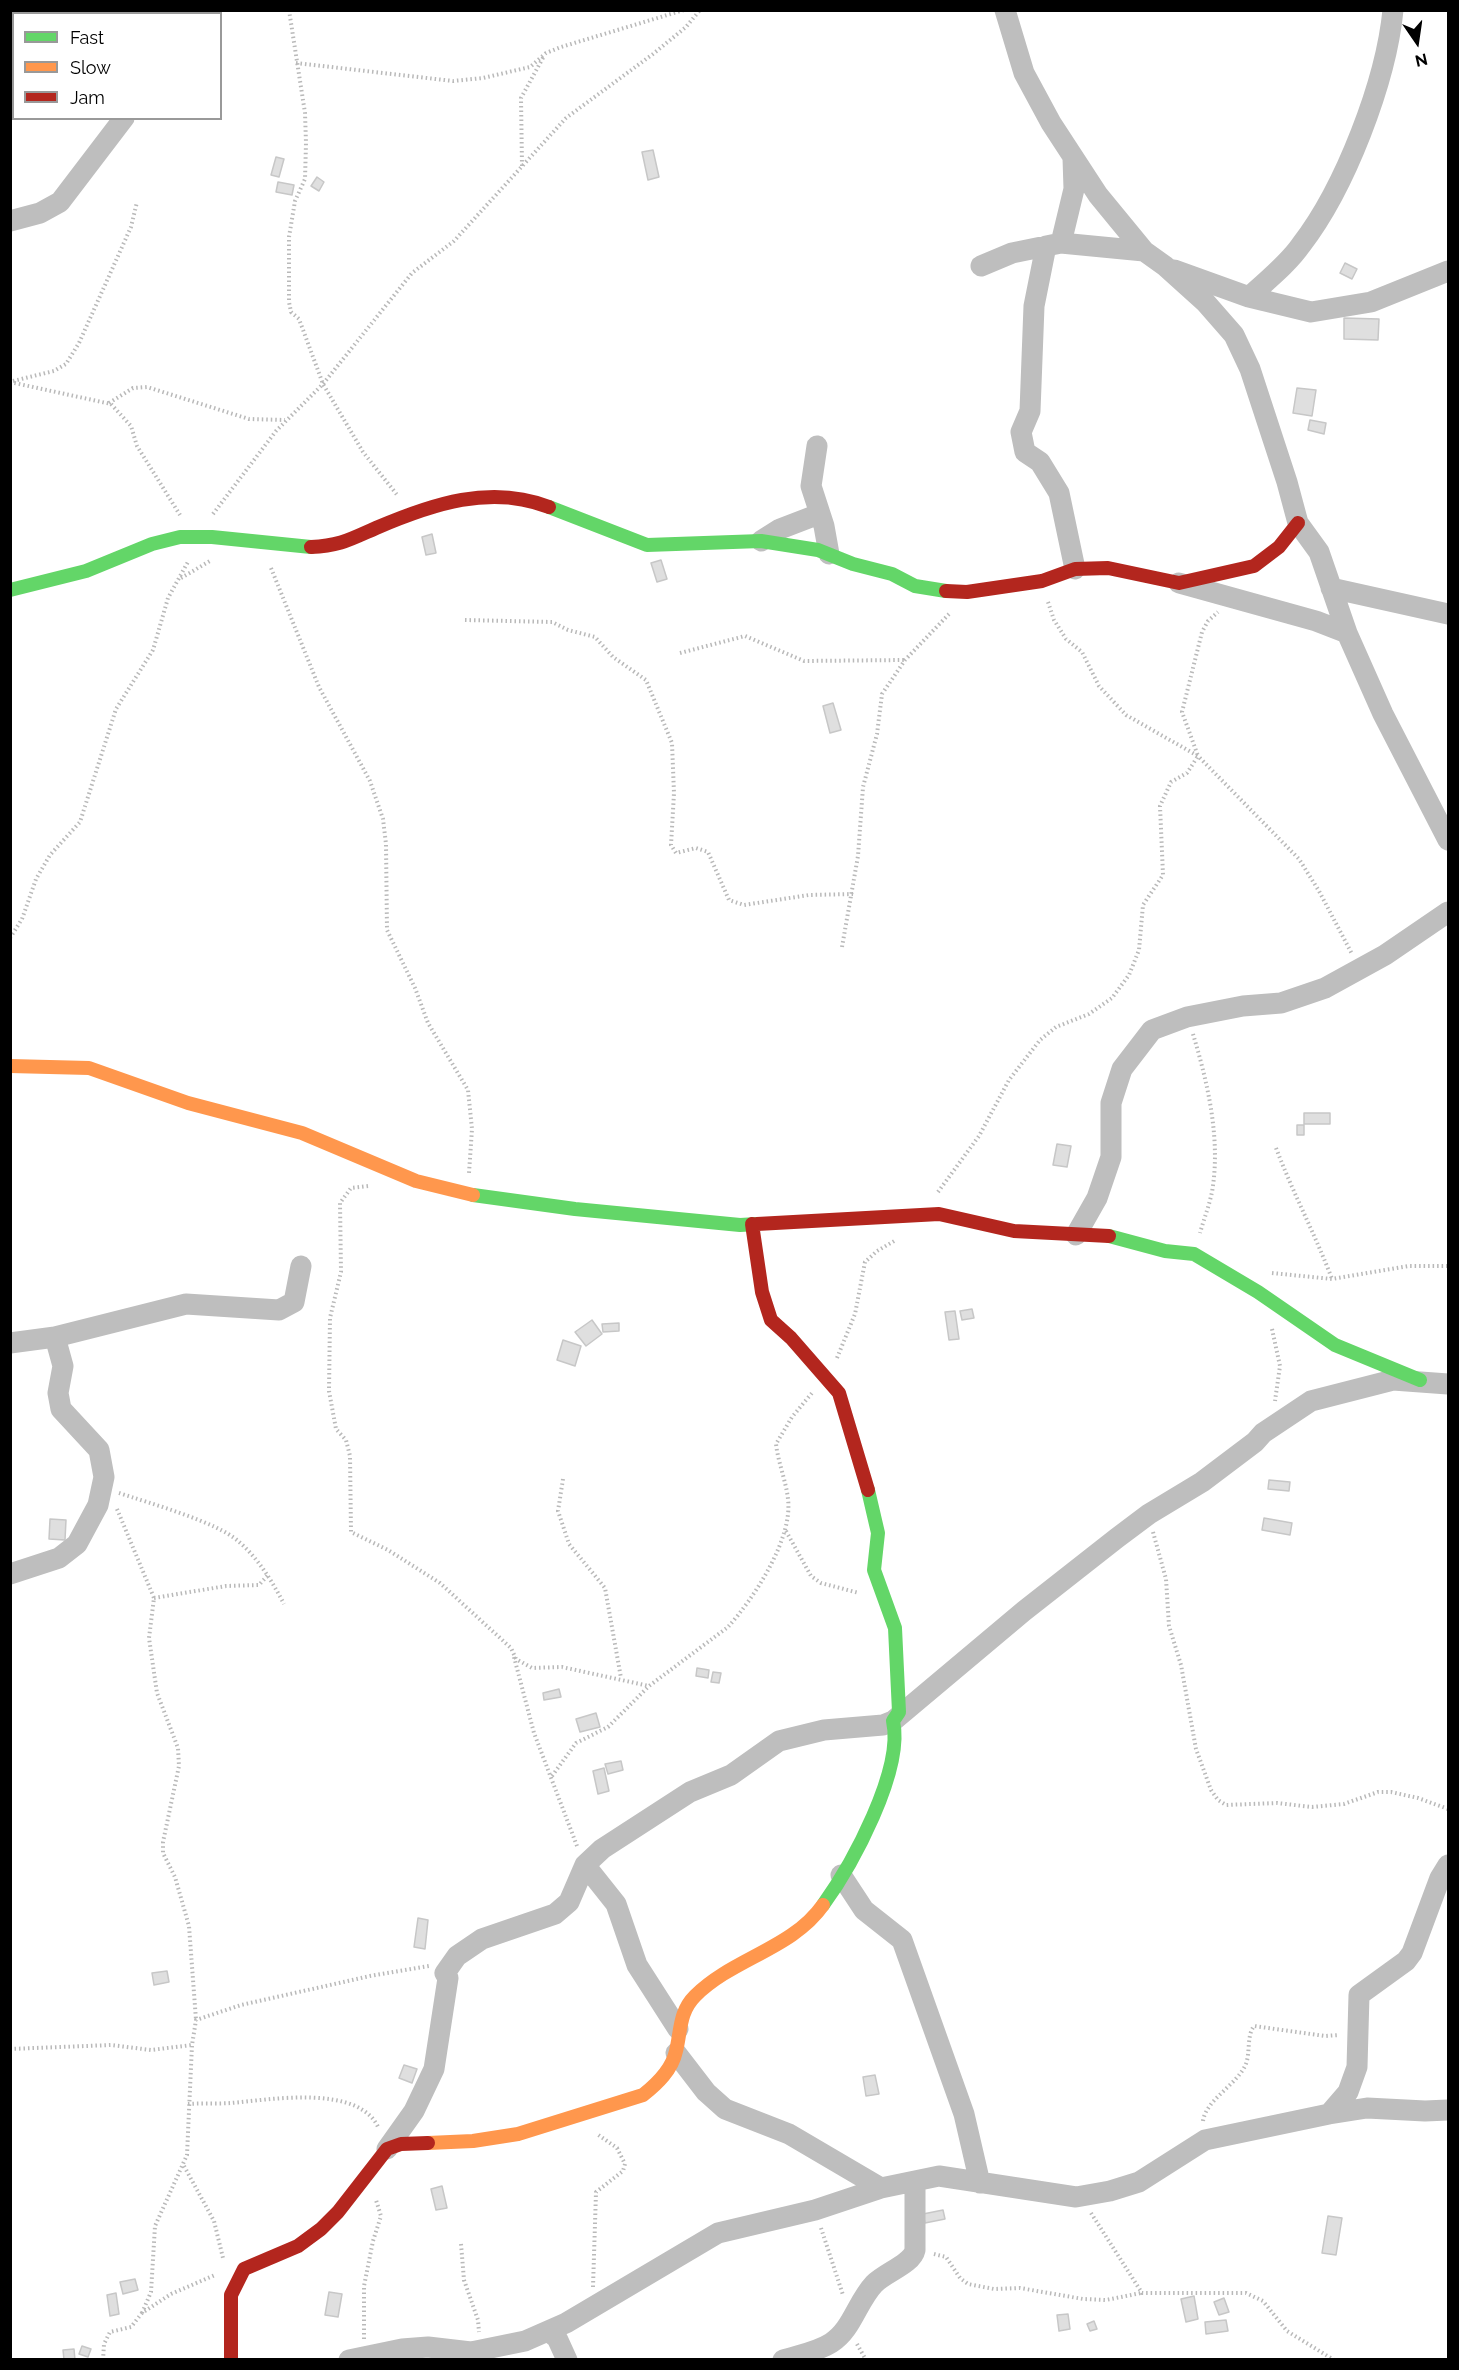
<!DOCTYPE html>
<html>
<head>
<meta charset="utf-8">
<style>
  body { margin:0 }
  #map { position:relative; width:1459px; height:2370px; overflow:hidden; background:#fff; font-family:Raleway,sans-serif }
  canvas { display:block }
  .frame { position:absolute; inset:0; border:12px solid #000; pointer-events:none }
  .legend { position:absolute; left:12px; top:12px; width:210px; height:108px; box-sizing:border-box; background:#fff; border:2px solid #999; margin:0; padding:8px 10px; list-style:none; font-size:18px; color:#000 }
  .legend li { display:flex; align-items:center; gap:12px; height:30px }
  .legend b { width:30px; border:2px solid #999 }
  .north { position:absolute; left:1387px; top:12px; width:60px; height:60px; -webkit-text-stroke:4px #fff; paint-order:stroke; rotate:167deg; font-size:16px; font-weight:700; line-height:24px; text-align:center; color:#000 }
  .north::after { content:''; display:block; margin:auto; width:21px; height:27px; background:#000; clip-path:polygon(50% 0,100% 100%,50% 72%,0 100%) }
</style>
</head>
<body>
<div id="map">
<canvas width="1459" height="2370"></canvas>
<div class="frame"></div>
<ul class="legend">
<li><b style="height:8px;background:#63d668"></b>Fast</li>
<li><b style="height:8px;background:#ff974d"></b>Slow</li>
<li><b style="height:8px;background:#b3261e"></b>Jam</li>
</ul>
<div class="north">N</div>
</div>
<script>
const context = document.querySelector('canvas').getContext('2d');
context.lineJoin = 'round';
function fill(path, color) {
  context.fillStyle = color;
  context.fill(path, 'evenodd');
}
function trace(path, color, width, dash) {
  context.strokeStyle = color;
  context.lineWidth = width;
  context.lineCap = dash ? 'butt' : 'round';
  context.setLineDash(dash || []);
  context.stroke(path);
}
const building = new Path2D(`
  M 653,150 L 659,177 L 648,180 L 642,152 Z
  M 276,157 L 284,159 L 279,177 L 271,175 Z
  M 317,177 L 324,182 L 319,191 L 311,186 Z
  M 278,182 L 294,185 L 292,195 L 276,192 Z
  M 1345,263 L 1357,269 L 1352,279 L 1340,273 Z
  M 1344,318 L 1379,319 L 1378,340 L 1344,339 Z
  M 1297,388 L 1316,390 L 1312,416 L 1293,413 Z
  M 1310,420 L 1326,423 L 1324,434 L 1308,430 Z
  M 432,534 L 436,553 L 426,555 L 422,537 Z
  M 661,560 L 667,579 L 657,582 L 651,563 Z
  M 833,703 L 841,730 L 830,733 L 823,706 Z
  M 1304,1113 L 1330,1113 L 1330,1124 L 1304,1124 Z
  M 1297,1125 L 1304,1125 L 1304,1135 L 1297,1135 Z
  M 1057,1144 L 1071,1146 L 1067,1167 L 1053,1165 Z
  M 972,1309 L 974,1318 L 962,1320 L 960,1311 Z
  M 955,1311 L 959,1339 L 949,1340 L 945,1312 Z
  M 592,1320 L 602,1334 L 586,1346 L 575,1332 Z
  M 619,1323 L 619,1331 L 603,1332 L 602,1324 Z
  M 563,1340 L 581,1346 L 575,1366 L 557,1360 Z
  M 1269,1480 L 1290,1482 L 1289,1491 L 1268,1489 Z
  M 1264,1518 L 1292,1523 L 1290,1535 L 1262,1530 Z
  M 50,1519 L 66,1520 L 65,1540 L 49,1539 Z
  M 697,1668 L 709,1670 L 708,1678 L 696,1676 Z
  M 713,1672 L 721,1673 L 719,1683 L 711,1682 Z
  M 559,1689 L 561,1697 L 544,1700 L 543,1693 Z
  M 596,1713 L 600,1727 L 580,1732 L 576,1719 Z
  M 621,1761 L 623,1770 L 608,1774 L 605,1764 Z
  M 604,1768 L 609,1791 L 598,1794 L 593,1771 Z
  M 418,1918 L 428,1920 L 425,1949 L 414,1947 Z
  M 167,1971 L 169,1982 L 154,1985 L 152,1973 Z
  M 404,2065 L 417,2069 L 412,2083 L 399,2078 Z
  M 875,2075 L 879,2094 L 866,2096 L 863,2077 Z
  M 442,2186 L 447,2208 L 436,2210 L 431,2189 Z
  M 943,2210 L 945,2219 L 925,2223 L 923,2214 Z
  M 1328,2216 L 1342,2218 L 1336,2255 L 1322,2253 Z
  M 135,2279 L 138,2290 L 123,2294 L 120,2282 Z
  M 329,2292 L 342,2294 L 338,2317 L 325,2315 Z
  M 116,2293 L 119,2314 L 110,2316 L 107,2295 Z
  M 1194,2296 L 1198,2319 L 1186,2322 L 1181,2299 Z
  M 1224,2298 L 1229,2312 L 1219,2315 L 1214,2302 Z
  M 1068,2314 L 1070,2329 L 1059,2331 L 1057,2315 Z
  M 1226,2320 L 1228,2331 L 1206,2334 L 1205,2322 Z
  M 1094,2321 L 1097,2329 L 1090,2331 L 1087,2324 Z
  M 82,2346 L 91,2349 L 88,2357 L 79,2354 Z
  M 74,2349 L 75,2360 L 64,2360 L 63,2350 Z`);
const path = new Path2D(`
  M 289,10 L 305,113 L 306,143 L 305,179 L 295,201 L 289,237 L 289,302 L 291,312 L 299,319 L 323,384 L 363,452 L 398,496
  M 296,63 L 453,81 L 483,78 L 530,67 L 546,53 L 561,47 L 684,10
  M 522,166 L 521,98 L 544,56
  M 13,381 L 54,371 L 66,364 L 79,343 L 131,227 L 137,202
  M 10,382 L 111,404 L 131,426 L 137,446 L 180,515
  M 109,403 L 133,388 L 147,387 L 249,419 L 285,420
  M 213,514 L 276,431 L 323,384 L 412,273 L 454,241 L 566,118 L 653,54 L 686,27 L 700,10
  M 271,568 L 319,687 L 370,781 L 383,819 L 386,844 L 387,930 L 415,988 L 428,1023 L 468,1090 L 472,1129 L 469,1173
  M 181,578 L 210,561
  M 1048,602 L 1054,620 L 1066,639 L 1082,652 L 1099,686 L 1126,715 L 1198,756 L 1299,859 L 1319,891 L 1352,954
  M 465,620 L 552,622 L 568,630 L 595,637 L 613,657 L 646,680 L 672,743 L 674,793 L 671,845 L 676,853 L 696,848 L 708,852 L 729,900 L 744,905 L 809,895 L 853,894
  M 680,653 L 745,636 L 804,661 L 905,660
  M 10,938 L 22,919 L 36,879 L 50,855 L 80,822 L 116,709 L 153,650 L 168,598 L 189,560
  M 842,947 L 858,856 L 863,787 L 877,734 L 882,694 L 905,660 L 949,614
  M 1193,1034 C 1208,1084 1221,1140 1212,1192 C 1209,1206 1204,1219 1200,1233
  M 1276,1148 C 1293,1193 1315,1234 1332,1279
  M 368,1186 L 351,1188 L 340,1203 L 341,1272 L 330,1318 L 329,1391 L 336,1429 L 346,1440 L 350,1456 L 351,1532 L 388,1550 L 440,1583 L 511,1648 L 516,1659 L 532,1668 L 562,1667 L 649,1686
  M 938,1192 L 979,1136 L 1009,1080 L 1040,1040 L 1056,1027 L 1089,1014 L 1112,998 L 1129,975 L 1139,950 L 1143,905 L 1163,875 L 1160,806 L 1171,782 L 1187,773 L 1198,756 L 1182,712 L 1202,632 L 1208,621 L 1218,612
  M 1272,1273 L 1332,1279 L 1409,1266 L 1448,1266
  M 1272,1329 L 1280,1366 L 1275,1401
  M 837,1358 L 855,1314 L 865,1262 L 877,1251 L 896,1240
  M 563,1479 L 558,1511 L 569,1544 L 605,1588 L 621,1678
  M 119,1493 C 149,1503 217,1522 238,1541 C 258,1558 272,1581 284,1604
  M 117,1509 L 154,1598 L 149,1638 L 157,1693 L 178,1748 L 179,1766 L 163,1842 L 163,1853 L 175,1877 L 189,1926 L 196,2020
  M 786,1531 L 811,1576 L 821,1583 L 859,1593
  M 1153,1532 L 1166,1579 L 1169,1626 L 1181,1665 L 1196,1749 L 1211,1790 L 1218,1800 L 1226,1805 L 1277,1803 L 1312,1807 L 1344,1804 L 1378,1792 L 1391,1792 L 1418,1798 L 1448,1809
  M 154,1598 L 226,1586 L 259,1585 L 268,1575
  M 514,1657 L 534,1733 L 577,1846
  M 552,1776 L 576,1743 L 608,1727 L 649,1686 L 728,1627 C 754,1598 793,1539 788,1499 C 786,1481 778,1462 776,1444 L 792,1417 L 812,1393
  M 10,2049 L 111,2045 L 151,2050 L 192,2045
  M 188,2104 C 202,2103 217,2104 231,2103 C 269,2100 360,2083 379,2129
  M 1203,2121 C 1206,2100 1235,2086 1245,2066 C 1251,2054 1246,2037 1254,2026 L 1325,2036 L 1339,2035
  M 184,2166 L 214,2221 L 223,2258
  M 1091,2213 L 1142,2293 L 1246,2293 L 1263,2301 L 1287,2331 L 1334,2360
  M 821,2228 L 843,2295
  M 461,2244 L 464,2280 L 478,2320 L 479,2332
  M 934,2254 L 946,2257 L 960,2278 L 968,2284 L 994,2289 L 1020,2288 L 1083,2299 L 1106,2300 L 1141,2293
  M 593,2287 L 596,2192 L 623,2171 L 625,2164 L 617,2148 L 597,2134
  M 142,2313 L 151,2292 L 155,2226 L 187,2155 L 192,2045 L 196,2020 L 241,2005 L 370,1976 L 429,1966
  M 364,2339 L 364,2286 L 373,2241 L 381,2216 L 376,2200
  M 857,2344 L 866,2360
  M 103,2360 L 104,2344 L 110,2332 L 131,2327 L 142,2313 L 171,2294 L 215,2275`);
const street = new Path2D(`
  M 1005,10 L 1024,73 L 1051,123 L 1098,195 L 1144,251 L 1165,266 L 1206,303 L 1234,335 L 1250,369 L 1287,482 L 1298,523 L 1319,552 L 1347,633 L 1383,714 L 1448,840
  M 185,14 L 188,10
  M 10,221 L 40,213 L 60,202 L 124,118
  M 1061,243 L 1074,189 L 1073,158
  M 1046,246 L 1034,306 L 1030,411 L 1021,432 L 1025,452 L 1040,462 L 1059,493 L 1075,569
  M 981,266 L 1012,253 L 1061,243 L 1144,251
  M 1174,270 L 1249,297 L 1311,312 L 1371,302 L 1448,271
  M 1249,297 C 1266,281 1287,265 1301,245 C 1345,188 1386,82 1393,10
  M 817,446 L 811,486 L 824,526 L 829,554
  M 761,541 L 780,529 L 819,514
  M 1179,583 L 1316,621 L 1347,633
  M 1331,588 L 1448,614
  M 1076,1235 L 1097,1198 L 1111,1157 L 1111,1103 L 1122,1069 L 1152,1030 L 1187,1017 L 1243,1006 L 1281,1003 L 1325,988 L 1385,955 L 1448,912
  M 10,1343 L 55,1337 L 186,1304 L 279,1310 L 294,1302 L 301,1266
  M 10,1574 L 59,1558 L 77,1544 L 98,1505 L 104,1477 L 99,1450 L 61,1409 L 58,1393 L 63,1366 L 55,1337
  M 585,1865 L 616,1904 L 637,1965 L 678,2029
  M 841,1875 L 864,1910 L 902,1940 L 964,2114 L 980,2183
  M 676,2053 L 706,2092 L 725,2109 L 789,2134 L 881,2188
  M 1329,2114 L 1367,2108 L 1425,2111 L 1448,2110
  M 387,2149 L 414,2111 L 434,2069 L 448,1978 L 445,1973 L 457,1956 L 482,1939 L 555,1914 L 569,1902 L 585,1865 L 602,1849 L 690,1792 L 731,1775 L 779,1741 L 824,1730 L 883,1725 L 893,1721 L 1024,1611 L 1117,1538 L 1149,1514 L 1202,1482 L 1255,1442 L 1263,1433 L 1311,1401 L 1393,1380 L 1448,1384
  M 548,2331 L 557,2338 L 567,2360
  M 349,2360 L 402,2349 L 428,2347 L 471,2352 L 525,2341 L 566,2323 L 718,2233 L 815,2210 L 881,2188 L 939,2176 L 1076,2197 L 1110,2191 L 1139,2182 L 1205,2140 L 1329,2114 L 1348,2092 L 1357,2067 L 1359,1995 L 1406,1961 L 1412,1953 L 1440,1878 L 1448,1865
  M 783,2360 C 799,2355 817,2352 831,2343 C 852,2330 857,2302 874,2284 C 886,2272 912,2264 915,2250 L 915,2182`);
const fast = new Path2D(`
  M 549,507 L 647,545 L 761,541 L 818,550 L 853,564 L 892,574 L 915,586 L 946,591
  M 10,590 L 86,571 L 152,544 L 180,537 L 212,537 L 311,547
  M 473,1195 L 575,1209 L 740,1225 L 757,1224
  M 1109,1236 L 1165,1251 L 1194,1254 L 1258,1292 L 1335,1345 L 1420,1380
  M 823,1905 C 852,1865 904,1770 893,1721 L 899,1712 L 895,1628 L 874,1570 L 878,1533 L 868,1490`);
const slow = new Path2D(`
  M 10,1066 L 89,1068 L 188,1103 L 302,1133 L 416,1181 L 473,1195
  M 428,2143 L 473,2141 L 518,2134 L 643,2095 C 657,2084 672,2070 676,2051 C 681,2031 679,2012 695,1996 C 733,1958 792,1949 823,1905`);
const jam = new Path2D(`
  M 311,547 C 340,546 351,539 376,528 C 432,504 491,484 549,507
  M 946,591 L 967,592 L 1042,581 L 1075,569 L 1108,568 L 1179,583 L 1254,566 L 1279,547 L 1298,523
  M 752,1224 L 762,1292 L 771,1320 L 791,1338 L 839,1393 L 868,1490
  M 757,1224 L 939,1214 L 1014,1231 L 1109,1236
  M 231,2360 L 231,2295 L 244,2269 L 298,2246 L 321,2229 L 338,2212 L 387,2149 L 401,2144 L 428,2143`);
fill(building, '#dfdfdf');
trace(building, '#c7c7c7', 1.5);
trace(path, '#b9b9b9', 4, [1.5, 3]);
trace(street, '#bebebe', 21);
trace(fast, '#63d668', 14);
trace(slow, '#ff974d', 14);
trace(jam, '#b3261e', 14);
</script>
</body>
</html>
